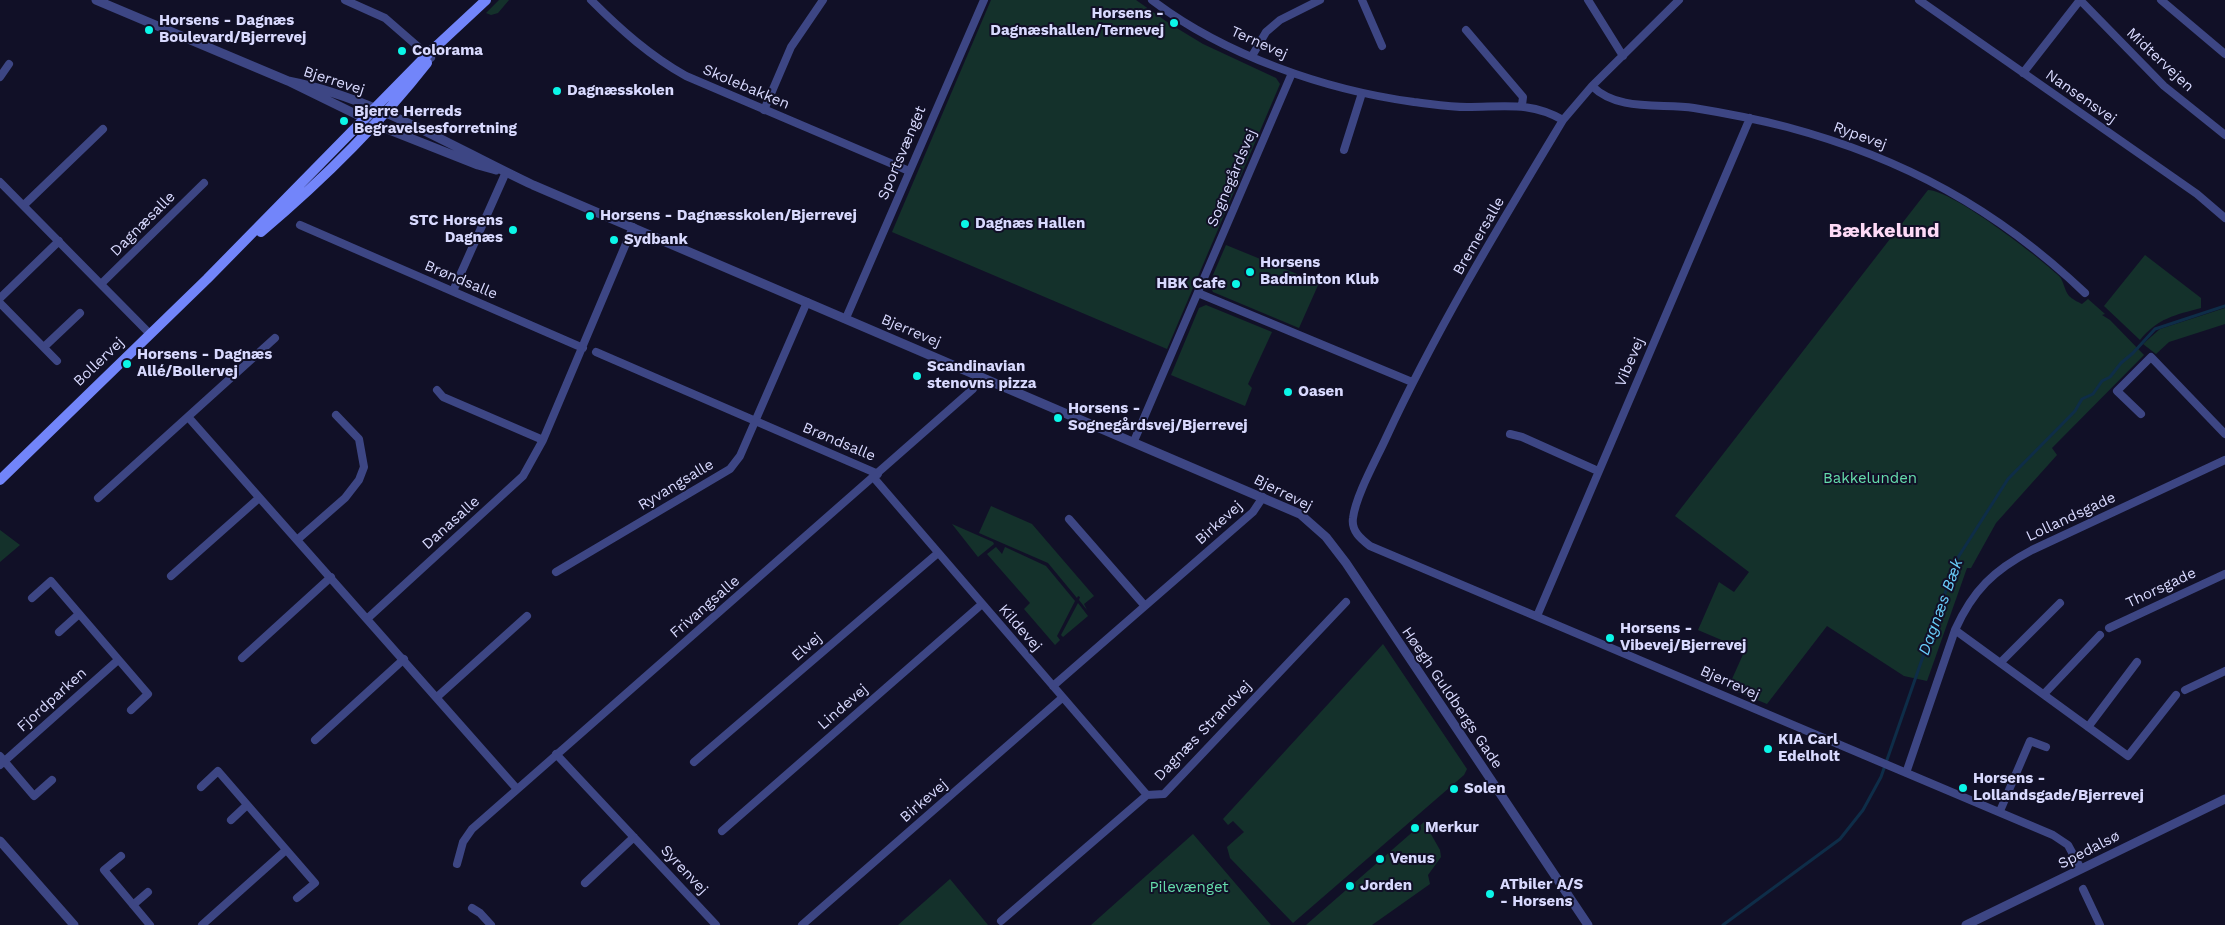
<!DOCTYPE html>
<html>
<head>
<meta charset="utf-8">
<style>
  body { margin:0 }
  canvas { display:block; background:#111027 }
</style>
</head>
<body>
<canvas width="2225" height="925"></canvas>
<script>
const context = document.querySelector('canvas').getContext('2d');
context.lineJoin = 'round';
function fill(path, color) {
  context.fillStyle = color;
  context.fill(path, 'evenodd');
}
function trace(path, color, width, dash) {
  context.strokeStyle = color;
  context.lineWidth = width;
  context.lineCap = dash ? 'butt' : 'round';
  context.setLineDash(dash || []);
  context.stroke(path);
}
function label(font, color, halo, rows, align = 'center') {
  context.font = font + ' "Work Sans",sans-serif';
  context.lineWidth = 4;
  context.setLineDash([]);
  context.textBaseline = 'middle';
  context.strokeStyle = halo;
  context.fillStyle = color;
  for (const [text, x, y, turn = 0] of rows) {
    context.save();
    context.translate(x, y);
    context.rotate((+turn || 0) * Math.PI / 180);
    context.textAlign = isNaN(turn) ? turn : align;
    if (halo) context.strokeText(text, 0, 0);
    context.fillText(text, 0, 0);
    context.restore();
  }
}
const green = new Path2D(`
  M 499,0 L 509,0 L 498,13 L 491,15 L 486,13 Z
  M 991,0 L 1136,0 L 1170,24 L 1203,44 L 1276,78 L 1280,84 L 1167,349 L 892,232 Z
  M 1928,190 C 1952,190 2039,257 2059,276 C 2064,281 2064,290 2069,296 C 2072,299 2078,302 2082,304 L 2088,299 L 2105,314 L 2102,315 L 2110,320 L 2144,355 L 2052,448 L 2057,455 L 1996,523 L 1971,568 L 1967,568 L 1927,681 L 1904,676 L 1827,626 L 1767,704 L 1728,688 L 1745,650 L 1698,630 L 1719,582 L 1734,592 L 1749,572 L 1675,516 Z
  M 1226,245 L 1319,283 L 1299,328 L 1213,292 L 1209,284 Z
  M 2145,255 L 2201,298 L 2201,308 C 2175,315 2158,318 2140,340 L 2104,306 Z
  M 1206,305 L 1272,332 L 1248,384 L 1252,388 L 1245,406 L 1171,375 L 1199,308 Z
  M 2225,308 L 2225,324 L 2169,342 L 2156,354 L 2143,344 L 2160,329 Z
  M 991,506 L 1032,524 L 1094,596 L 1084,604 L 1087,610 L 1079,600 L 1080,597 L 1078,596 L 1077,598 L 1048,563 L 979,533 Z
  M 952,524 L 993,542 L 994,544 L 978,557 Z
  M 0,530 L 20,545 L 0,562 Z
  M 996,547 L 1002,554 L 1005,547 L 1046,566 L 1075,601 L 1057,636 L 1060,640 L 1055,645 L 1024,609 L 1030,603 L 987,554 Z
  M 1078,603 L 1088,616 L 1063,637 L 1061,635 Z
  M 1383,644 L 1467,769 L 1464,775 L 1293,923 L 1230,858 L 1227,847 L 1244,832 L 1233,821 L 1228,825 L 1223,819 Z
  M 1424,822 L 1440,850 L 1441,857 L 1428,875 L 1430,884 L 1372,925 L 1306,925 Z
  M 1193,834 L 1271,925 L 1091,925 Z
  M 950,879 L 988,925 L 898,925 Z`);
const stream = new Path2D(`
  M 1723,925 L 1840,839 L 1863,810 L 1881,777 L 1957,559 L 2008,479 L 2075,411 L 2082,399 L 2093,394 L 2102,381 L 2110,377 L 2121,363 L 2133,353 L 2155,329 L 2225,306`);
const minor = new Path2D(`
  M 345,0 L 385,18 L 431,58
  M 591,0 C 620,29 650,56 686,76 L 909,171
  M 1152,0 C 1224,55 1325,90 1414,102 C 1432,104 1450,107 1467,107 C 1504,107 1530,101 1563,120
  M 1362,0 L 1382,46
  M 1588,0 L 1623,56
  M 1679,0 L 1592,86 L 1563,120 C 1501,223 1437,328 1386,438 C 1376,460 1356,495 1353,518 C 1351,531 1361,539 1370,546 L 2053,835 L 2068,845 L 2081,869
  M 1919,0 L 2197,194 L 2225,218
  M 2080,0 L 2164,86 L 2225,135
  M 2161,0 L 2225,54
  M 1466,30 L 1523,97 L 1522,105
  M 1252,56 L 1266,32 L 1280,20 L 1320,0
  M 2023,73 L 2080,0
  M 0,77 L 9,64
  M 1592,86 C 1618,112 1661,103 1694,108 C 1725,113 1756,119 1787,127 C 1903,158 1997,209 2085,293
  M 764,110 L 791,47 L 823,0
  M 1344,150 L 1362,93
  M 0,182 L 150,334
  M 24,205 L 103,129
  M 300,225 L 583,348
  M 101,284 L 204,183
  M 453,291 L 506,172
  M 1198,293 L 1412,382
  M 0,298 L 59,241
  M 0,303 L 57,361
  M 846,318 L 984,0
  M 44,347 L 80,313
  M 596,352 L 878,474
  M 437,390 L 443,397 L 543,440
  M 2141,414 L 2117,391 L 2151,357 L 2225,434
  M 189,418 L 517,789
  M 1510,434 L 1522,437 L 1598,471
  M 1134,441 L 1292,73
  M 874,478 L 1147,795
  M 98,498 L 275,338
  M 1069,519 L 1145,606
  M 297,540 L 345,498 L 359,480 L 364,467 L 359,439 L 336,415
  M 556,572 L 730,469 L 740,456 L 807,302
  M 171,576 L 259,498
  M 32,598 L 51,581 L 148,694 L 131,710
  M 1537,616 L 1750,118
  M 368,618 L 523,476 L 543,440 L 633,227
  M 2109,628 L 2225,574
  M 1955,630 L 2128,756 L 2176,695
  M 59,632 L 79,614
  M 242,658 L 331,577
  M 2000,663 L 2060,603
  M 1053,686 L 1253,512 L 1263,497
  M 2185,690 L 2225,671
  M 2044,694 L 2100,635
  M 437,697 L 527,616
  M 2088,727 L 2137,662
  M 315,740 L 404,659
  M 556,754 L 716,925
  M 0,756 L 34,796 L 52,780
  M 694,762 L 938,553
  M 0,765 L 118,660
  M 1906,773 L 1955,630 C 1973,590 1994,570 2032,550 L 2225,460
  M 201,787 L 218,771 L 315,883 L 297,898
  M 2000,811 L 2030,741 L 2046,747
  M 231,820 L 247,805
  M 722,831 L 982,604
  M 121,856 L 104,870 L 150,925
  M 457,864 L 463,842 L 472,829 L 973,389 L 979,375
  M 585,883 L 634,837
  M 2083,889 L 2100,925
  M 133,905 L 148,892
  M 472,908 L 480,913 L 491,925
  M 1001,921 L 1147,795 L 1164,794 L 1346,602
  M 202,925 L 286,850
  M 802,925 L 1062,698`);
const tertiary = new Path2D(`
  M 96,0 L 288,81 L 382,127 L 478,165 L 496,170
  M 288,81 C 375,98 454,148 533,185 L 1300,514 L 1326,537 L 1346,563 L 1588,925
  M 0,841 L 74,925
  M 1966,925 L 2225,799`);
const secondary = new Path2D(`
  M 261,232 C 319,183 380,123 427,63
  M 0,480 L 207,279 L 428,54 L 486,0`);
const markers = [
  [1174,23,5,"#0bf6e8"],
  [149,30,5,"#0bf6e8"],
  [402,51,5,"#0bf6e8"],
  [557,91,5,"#0bf6e8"],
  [344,121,5,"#0bf6e8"],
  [590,216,5,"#0bf6e8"],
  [965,224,5,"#0bf6e8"],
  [513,230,5,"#0bf6e8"],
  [614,240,5,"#0bf6e8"],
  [1250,272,5,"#0bf6e8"],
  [1236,284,5,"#0bf6e8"],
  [127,364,5,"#0bf6e8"],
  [917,376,5,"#0bf6e8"],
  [1288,392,5,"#0bf6e8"],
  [1058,418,5,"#0bf6e8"],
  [1610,638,5,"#0bf6e8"],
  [1768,749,5,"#0bf6e8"],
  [1963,788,5,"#0bf6e8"],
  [1454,789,5,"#0bf6e8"],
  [1415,828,5,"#0bf6e8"],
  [1380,859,5,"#0bf6e8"],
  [1350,886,5,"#0bf6e8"],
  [1490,894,5,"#0bf6e8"]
];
const poiNames = [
  ["Horsens -",1164,14,"right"],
  ["Dagnæshallen/Ternevej",1164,31,"right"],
  ["Horsens - Dagnæs",159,21],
  ["Boulevard/Bjerrevej",159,38],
  ["Colorama",412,51],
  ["Dagnæsskolen",567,91],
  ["Bjerre Herreds",354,112],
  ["Begravelsesforretning",354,129],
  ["Horsens - Dagnæsskolen/Bjerrevej",600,216],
  ["STC Horsens",503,221,"right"],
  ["Dagnæs",503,238,"right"],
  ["Dagnæs Hallen",975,224],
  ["Sydbank",624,240],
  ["Horsens",1260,263],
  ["Badminton Klub",1260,280],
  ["HBK Cafe",1226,284,"right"],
  ["Horsens - Dagnæs",137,355],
  ["Allé/Bollervej",137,372],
  ["Scandinavian",927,367],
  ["stenovns pizza",927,384],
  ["Oasen",1298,392],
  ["Horsens -",1068,409],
  ["Sognegårdsvej/Bjerrevej",1068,426],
  ["Horsens -",1620,629],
  ["Vibevej/Bjerrevej",1620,646],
  ["KIA Carl",1778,740],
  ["Edelholt",1778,757],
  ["Horsens -",1973,779],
  ["Lollandsgade/Bjerrevej",1973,796],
  ["Solen",1464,789],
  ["Merkur",1425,828],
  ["Venus",1390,859],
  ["ATbiler A/S",1500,885],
  ["- Horsens",1500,902],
  ["Jorden",1360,886]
];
const streetNames = [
  ["Ternevej",1259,43,24],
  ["Midtervejen",2160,60,43],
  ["Bjerrevej",334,81,18],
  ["Skolebakken",746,87,23],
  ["Nansensvej",2081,97,35],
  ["Rypevej",1860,136,20],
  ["Sportsvænget",902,153,-67],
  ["Sognegårdsvej",1232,178,-67],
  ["Dagnæsalle",143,224,-45],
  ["Bremersalle",1479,236,-60],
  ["Brøndsalle",461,280,23],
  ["Bjerrevej",911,331,23],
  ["Bollervej",99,362,-44],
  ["Vibevej",1630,362,-67],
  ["Brøndsalle",839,442,23],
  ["Ryvangsalle",676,485,-31],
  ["Bjerrevej",1283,493,27],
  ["Lollandsgade",2071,517,-25],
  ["Danasalle",451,523,-42],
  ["Birkevej",1219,523,-42],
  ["Thorsgade",2161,588,-25],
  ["Frivangsalle",705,607,-41],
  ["Kildevej",1020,628,49],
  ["Elvej",807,647,-41],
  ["Bjerrevej",1730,683,24],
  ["Høegh Guldbergs Gade",1452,698,56],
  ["Fjordparken",52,700,-42],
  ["Lindevej",843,707,-41],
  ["Dagnæs Strandvej",1203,731,-46],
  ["Birkevej",924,801,-41],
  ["Spedalsø",2089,850,-27],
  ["Syrenvej",684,870,47]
];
const parkNames = [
  ["Bakkelunden",1870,479],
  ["Pilevænget",1189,888]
];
const waterNames = [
  ["Dagnæs Bæk",1941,607,-70]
];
const districtNames = [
  ["Bækkelund",1884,231]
];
fill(green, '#14312b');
trace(stream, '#0e2d48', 3);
trace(minor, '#3d4684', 8);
trace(tertiary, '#3d4684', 9);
trace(secondary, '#7285fa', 10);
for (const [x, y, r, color] of markers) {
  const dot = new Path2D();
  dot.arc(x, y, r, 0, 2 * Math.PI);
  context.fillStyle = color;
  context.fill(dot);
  trace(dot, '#111027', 2);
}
label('bold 15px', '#d8d9fe', '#111027', poiNames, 'left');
label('15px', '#d8d9fe', '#111027', streetNames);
label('15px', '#65dcab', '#111027', parkNames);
label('italic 16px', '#69cefa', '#111027', waterNames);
label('bold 20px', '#fedaf6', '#111027', districtNames);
</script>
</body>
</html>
